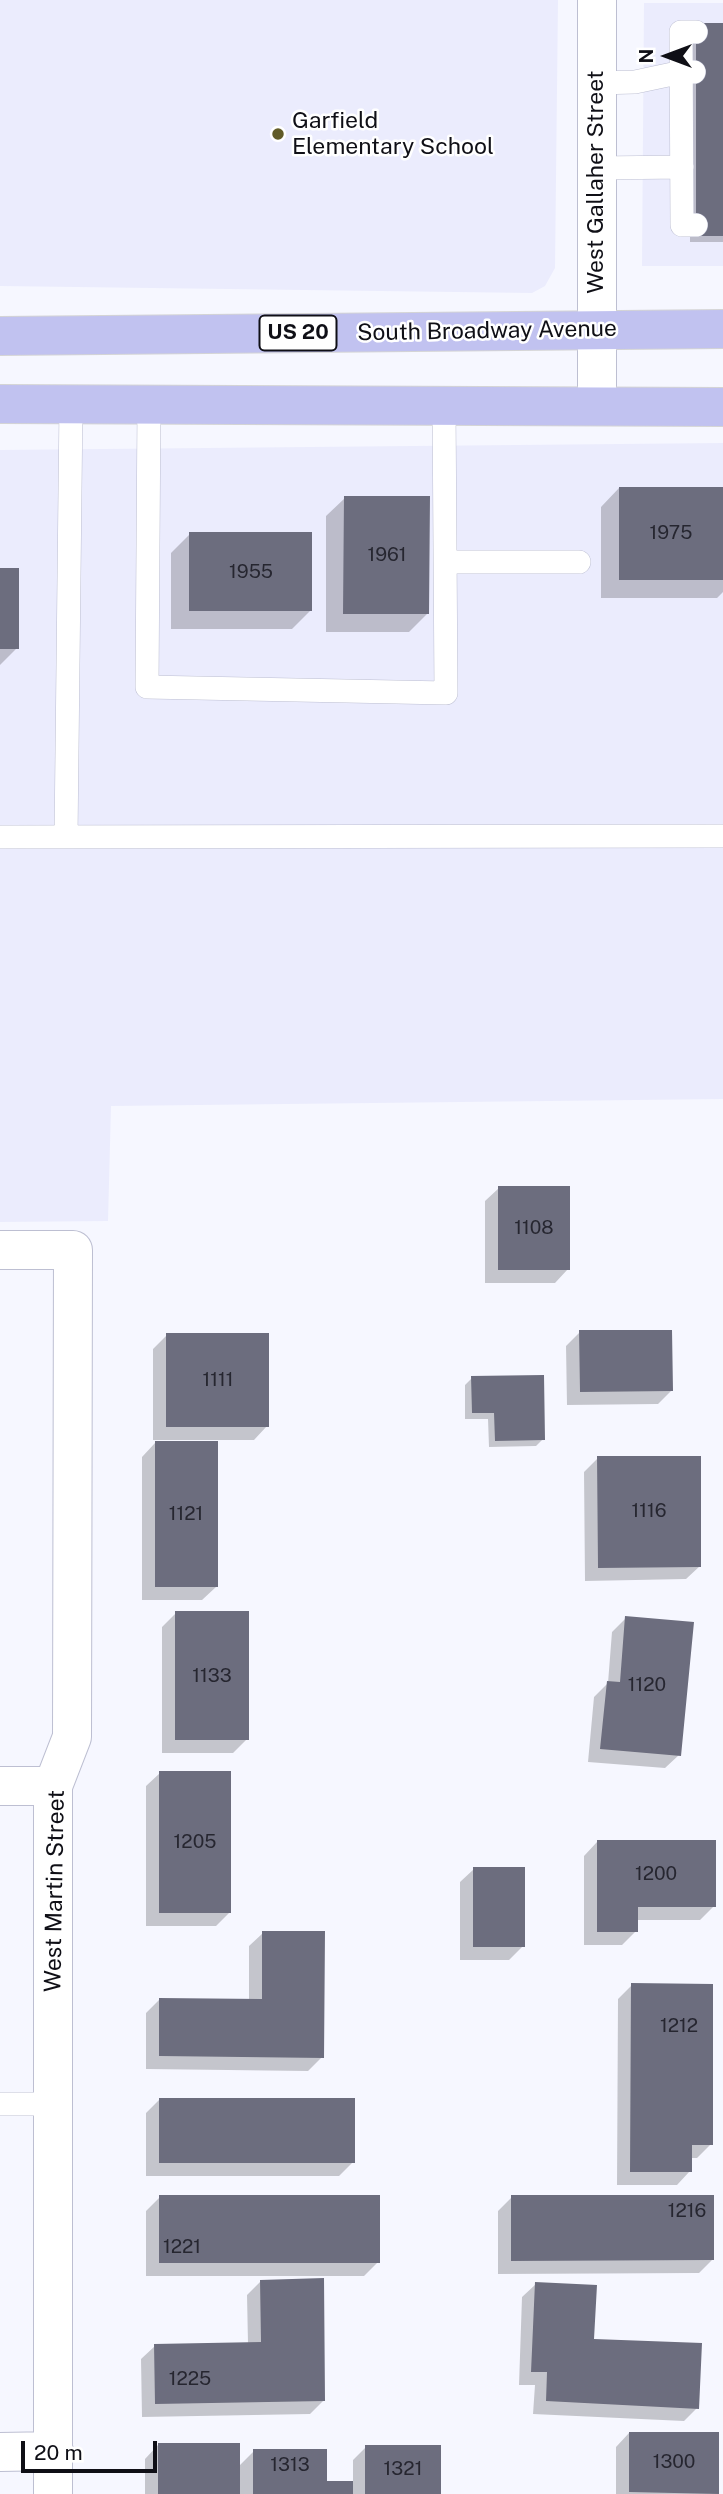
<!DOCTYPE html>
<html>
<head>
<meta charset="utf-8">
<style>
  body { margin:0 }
  #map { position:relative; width:723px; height:2494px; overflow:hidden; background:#f6f7ff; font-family:"Public Sans",sans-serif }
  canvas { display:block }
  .north { position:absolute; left:632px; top:21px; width:70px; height:70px; -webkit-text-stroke:5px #fff; paint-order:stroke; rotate:270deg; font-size:19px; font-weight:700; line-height:28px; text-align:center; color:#0f0f16 }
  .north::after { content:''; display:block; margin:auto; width:24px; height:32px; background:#0f0f16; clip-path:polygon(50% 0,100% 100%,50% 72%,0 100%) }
  .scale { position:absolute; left:21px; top:2441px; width:136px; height:32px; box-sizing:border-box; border:4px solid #0f0f16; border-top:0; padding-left:9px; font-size:21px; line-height:24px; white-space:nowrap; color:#0f0f16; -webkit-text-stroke:5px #fff; paint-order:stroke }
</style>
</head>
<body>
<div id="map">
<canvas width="723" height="2494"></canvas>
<div class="north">N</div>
<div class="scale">20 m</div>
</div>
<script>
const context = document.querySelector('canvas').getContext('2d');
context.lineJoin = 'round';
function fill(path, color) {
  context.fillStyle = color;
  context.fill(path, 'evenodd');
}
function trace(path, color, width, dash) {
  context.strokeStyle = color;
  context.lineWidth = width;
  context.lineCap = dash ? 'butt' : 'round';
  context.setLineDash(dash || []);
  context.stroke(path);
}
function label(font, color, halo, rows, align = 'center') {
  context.font = font + ' "Public Sans",sans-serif';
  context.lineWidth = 5;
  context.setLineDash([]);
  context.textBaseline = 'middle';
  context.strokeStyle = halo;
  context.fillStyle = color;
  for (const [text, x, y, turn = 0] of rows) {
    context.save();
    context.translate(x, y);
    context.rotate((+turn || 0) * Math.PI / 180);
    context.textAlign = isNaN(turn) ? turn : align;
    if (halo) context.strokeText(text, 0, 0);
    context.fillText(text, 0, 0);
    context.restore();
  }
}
const built = new Path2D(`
  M 0,0 L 558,0 L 555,268 L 545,286 L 532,293 L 0,286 Z
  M 644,3 L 723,3 L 723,266 L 642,266 Z
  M 723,443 L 723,1099 L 111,1106 L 108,1221 L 0,1222 L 0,450 Z`);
const shadow = new Path2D(`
  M 723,25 L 723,242 L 690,242 L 690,32 Z
  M 619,488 L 723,488 L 723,592 L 717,598 L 601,598 L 601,507 Z
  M 345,498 L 427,614 L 409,632 L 326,632 L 326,516 Z
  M 190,534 L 311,610 L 292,629 L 171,629 L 171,553 Z
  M 0,570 L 17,648 L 0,665 Z
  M 499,1188 L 568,1269 L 555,1283 L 485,1283 L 485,1201 Z
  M 580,1332 L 671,1391 L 658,1404 L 567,1405 L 566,1346 Z
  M 167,1335 L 267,1426 L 254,1440 L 153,1440 L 153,1349 Z
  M 472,1378 L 543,1439 L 536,1446 L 489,1447 L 488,1419 L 465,1419 L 465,1385 Z
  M 155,1443 L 216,1587 L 202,1600 L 142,1600 L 142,1457 Z
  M 598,1458 L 700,1566 L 686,1579 L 585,1581 L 584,1472 Z
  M 176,1613 L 247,1739 L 233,1753 L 162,1753 L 162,1627 Z
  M 626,1618 L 679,1755 L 665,1768 L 588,1762 L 594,1697 L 608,1683 L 612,1632 Z
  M 160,1773 L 230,1912 L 216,1926 L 146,1926 L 146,1786 Z
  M 597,1842 L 714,1906 L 700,1920 L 636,1920 L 636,1931 L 622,1945 L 584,1945 L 584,1856 Z
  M 474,1869 L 523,1946 L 509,1960 L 460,1960 L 460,1882 Z
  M 263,1933 L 322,2057 L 308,2071 L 146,2069 L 146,2013 L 159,2000 L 249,2000 L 249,1946 Z
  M 632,1985 L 711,2144 L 697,2158 L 690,2158 L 690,2171 L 677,2185 L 617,2185 L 618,1999 Z
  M 160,2099 L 353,2162 L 339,2176 L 146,2176 L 146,2113 Z
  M 160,2197 L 378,2262 L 364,2276 L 146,2276 L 146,2211 Z
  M 512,2197 L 712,2260 L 699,2273 L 498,2274 L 498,2211 Z
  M 261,2281 L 324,2400 L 310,2414 L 142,2417 L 141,2359 L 155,2346 L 248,2344 L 247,2295 Z
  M 536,2284 L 593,2340 L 697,2408 L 684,2421 L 533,2414 L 535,2385 L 519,2385 L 522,2297 Z
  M 629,2433 L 717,2433 L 717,2494 L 616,2494 L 616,2447 Z
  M 158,2445 L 239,2466 L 254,2451 L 325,2482 L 353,2482 L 353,2460 L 366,2447 L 439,2494 L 145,2494 L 145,2459 Z`);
const building = new Path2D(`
  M 696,23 L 723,23 L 723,236 L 696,236 Z
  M 619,487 L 723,487 L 723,580 L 619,580 Z
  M 344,496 L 430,496 L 429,614 L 343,614 Z
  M 189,532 L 312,532 L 312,611 L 189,611 Z
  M 0,568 L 19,568 L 19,649 L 0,649 Z
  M 498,1186 L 570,1186 L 570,1270 L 498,1270 Z
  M 579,1330 L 672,1330 L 673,1391 L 580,1392 Z
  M 166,1333 L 269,1333 L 269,1427 L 166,1427 Z
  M 544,1375 L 545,1440 L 495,1441 L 494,1413 L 472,1413 L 471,1376 Z
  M 155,1441 L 218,1441 L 218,1587 L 155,1587 Z
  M 597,1456 L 701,1456 L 701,1567 L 598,1568 Z
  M 175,1611 L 249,1611 L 249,1740 L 175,1740 Z
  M 625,1616 L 694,1622 L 681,1756 L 600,1749 L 607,1681 L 620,1682 Z
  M 159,1771 L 231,1771 L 231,1913 L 159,1913 Z
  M 597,1840 L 716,1840 L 716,1907 L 638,1907 L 638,1932 L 597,1932 Z
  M 473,1867 L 525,1867 L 525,1947 L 473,1947 Z
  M 262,1931 L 325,1931 L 324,2058 L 159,2056 L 159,1998 L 262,1999 Z
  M 631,1983 L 713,1984 L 713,2145 L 692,2145 L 692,2172 L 630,2172 Z
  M 159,2098 L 355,2098 L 355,2163 L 159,2163 Z
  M 159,2195 L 380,2195 L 380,2263 L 159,2263 Z
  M 511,2195 L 714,2195 L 714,2260 L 511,2261 Z
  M 324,2278 L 325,2401 L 155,2404 L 154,2344 L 261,2342 L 260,2280 Z
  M 535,2282 L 597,2285 L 594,2339 L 702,2343 L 699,2409 L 546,2401 L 547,2372 L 531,2372 Z
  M 629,2432 L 719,2432 L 719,2494 L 629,2492 Z
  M 158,2443 L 240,2443 L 240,2494 L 158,2494 Z
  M 365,2445 L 441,2445 L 441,2494 L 365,2494 Z
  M 253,2449 L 327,2449 L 327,2481 L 353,2481 L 353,2494 L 253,2494 Z`);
const lane = new Path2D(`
  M 696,32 L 681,32 L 682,225 L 696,225
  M 597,83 L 635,82 L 682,72 L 694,72
  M 597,168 L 682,167
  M 149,404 L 147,687 L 446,693 L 444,404
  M 447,562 L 579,562
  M 0,837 L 723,836
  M 66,837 L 71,404
  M 0,2104 L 53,2104`);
const street = new Path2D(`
  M 597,0 L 597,406
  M 0,1250 L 73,1250 L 72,1737 L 53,1786 L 53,2494
  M 0,1786 L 53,1786
  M 0,2452 L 54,2451`);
const primary = new Path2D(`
  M 0,336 L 723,329
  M 0,404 L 723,407`);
const markers = [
  [278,134,7,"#615b27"]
];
const numberNames = [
  ["1975",671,533],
  ["1961",387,555],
  ["1955",251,572],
  ["1108",534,1228],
  ["1111",218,1380],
  ["1116",649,1511],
  ["1121",186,1514],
  ["1133",212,1676],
  ["1120",647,1685],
  ["1205",195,1842],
  ["1200",656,1874],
  ["1212",679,2026],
  ["1216",687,2211],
  ["1221",182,2247],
  ["1225",190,2379],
  ["1300",674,2462],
  ["1313",290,2465],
  ["1321",403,2469]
];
const shields = [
  [298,333,77]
];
const shieldNames = [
  ["US 20",298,333]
];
const poiNames = [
  ["Garfield",292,121],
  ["Elementary School",292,147]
];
const streetNames = [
  ["West Gallaher Street",596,182,-90],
  ["South Broadway Avenue",487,331,-1],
  ["West Martin Street",55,1891,-89]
];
fill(built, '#ebecfd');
fill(shadow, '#0003');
fill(building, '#6c6d7e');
trace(lane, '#bdbfd2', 24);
trace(street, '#bdbfd2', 40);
trace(primary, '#d4d4d5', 40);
trace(lane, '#fff', 23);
trace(street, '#fff', 38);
trace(primary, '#c1c2f0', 38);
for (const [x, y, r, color] of markers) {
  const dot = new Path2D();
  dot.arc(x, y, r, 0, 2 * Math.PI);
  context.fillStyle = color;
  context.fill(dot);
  trace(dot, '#fff', 2.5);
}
label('19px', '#262630', null, numberNames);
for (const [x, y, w] of shields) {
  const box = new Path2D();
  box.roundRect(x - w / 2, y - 17.5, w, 35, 5);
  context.fillStyle = '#fff';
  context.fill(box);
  trace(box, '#0f0f16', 2);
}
label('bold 21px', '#0f0f16', null, shieldNames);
label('23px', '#0f0f16', '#fff', poiNames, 'left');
label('23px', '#0f0f16', '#fff', streetNames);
</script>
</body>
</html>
